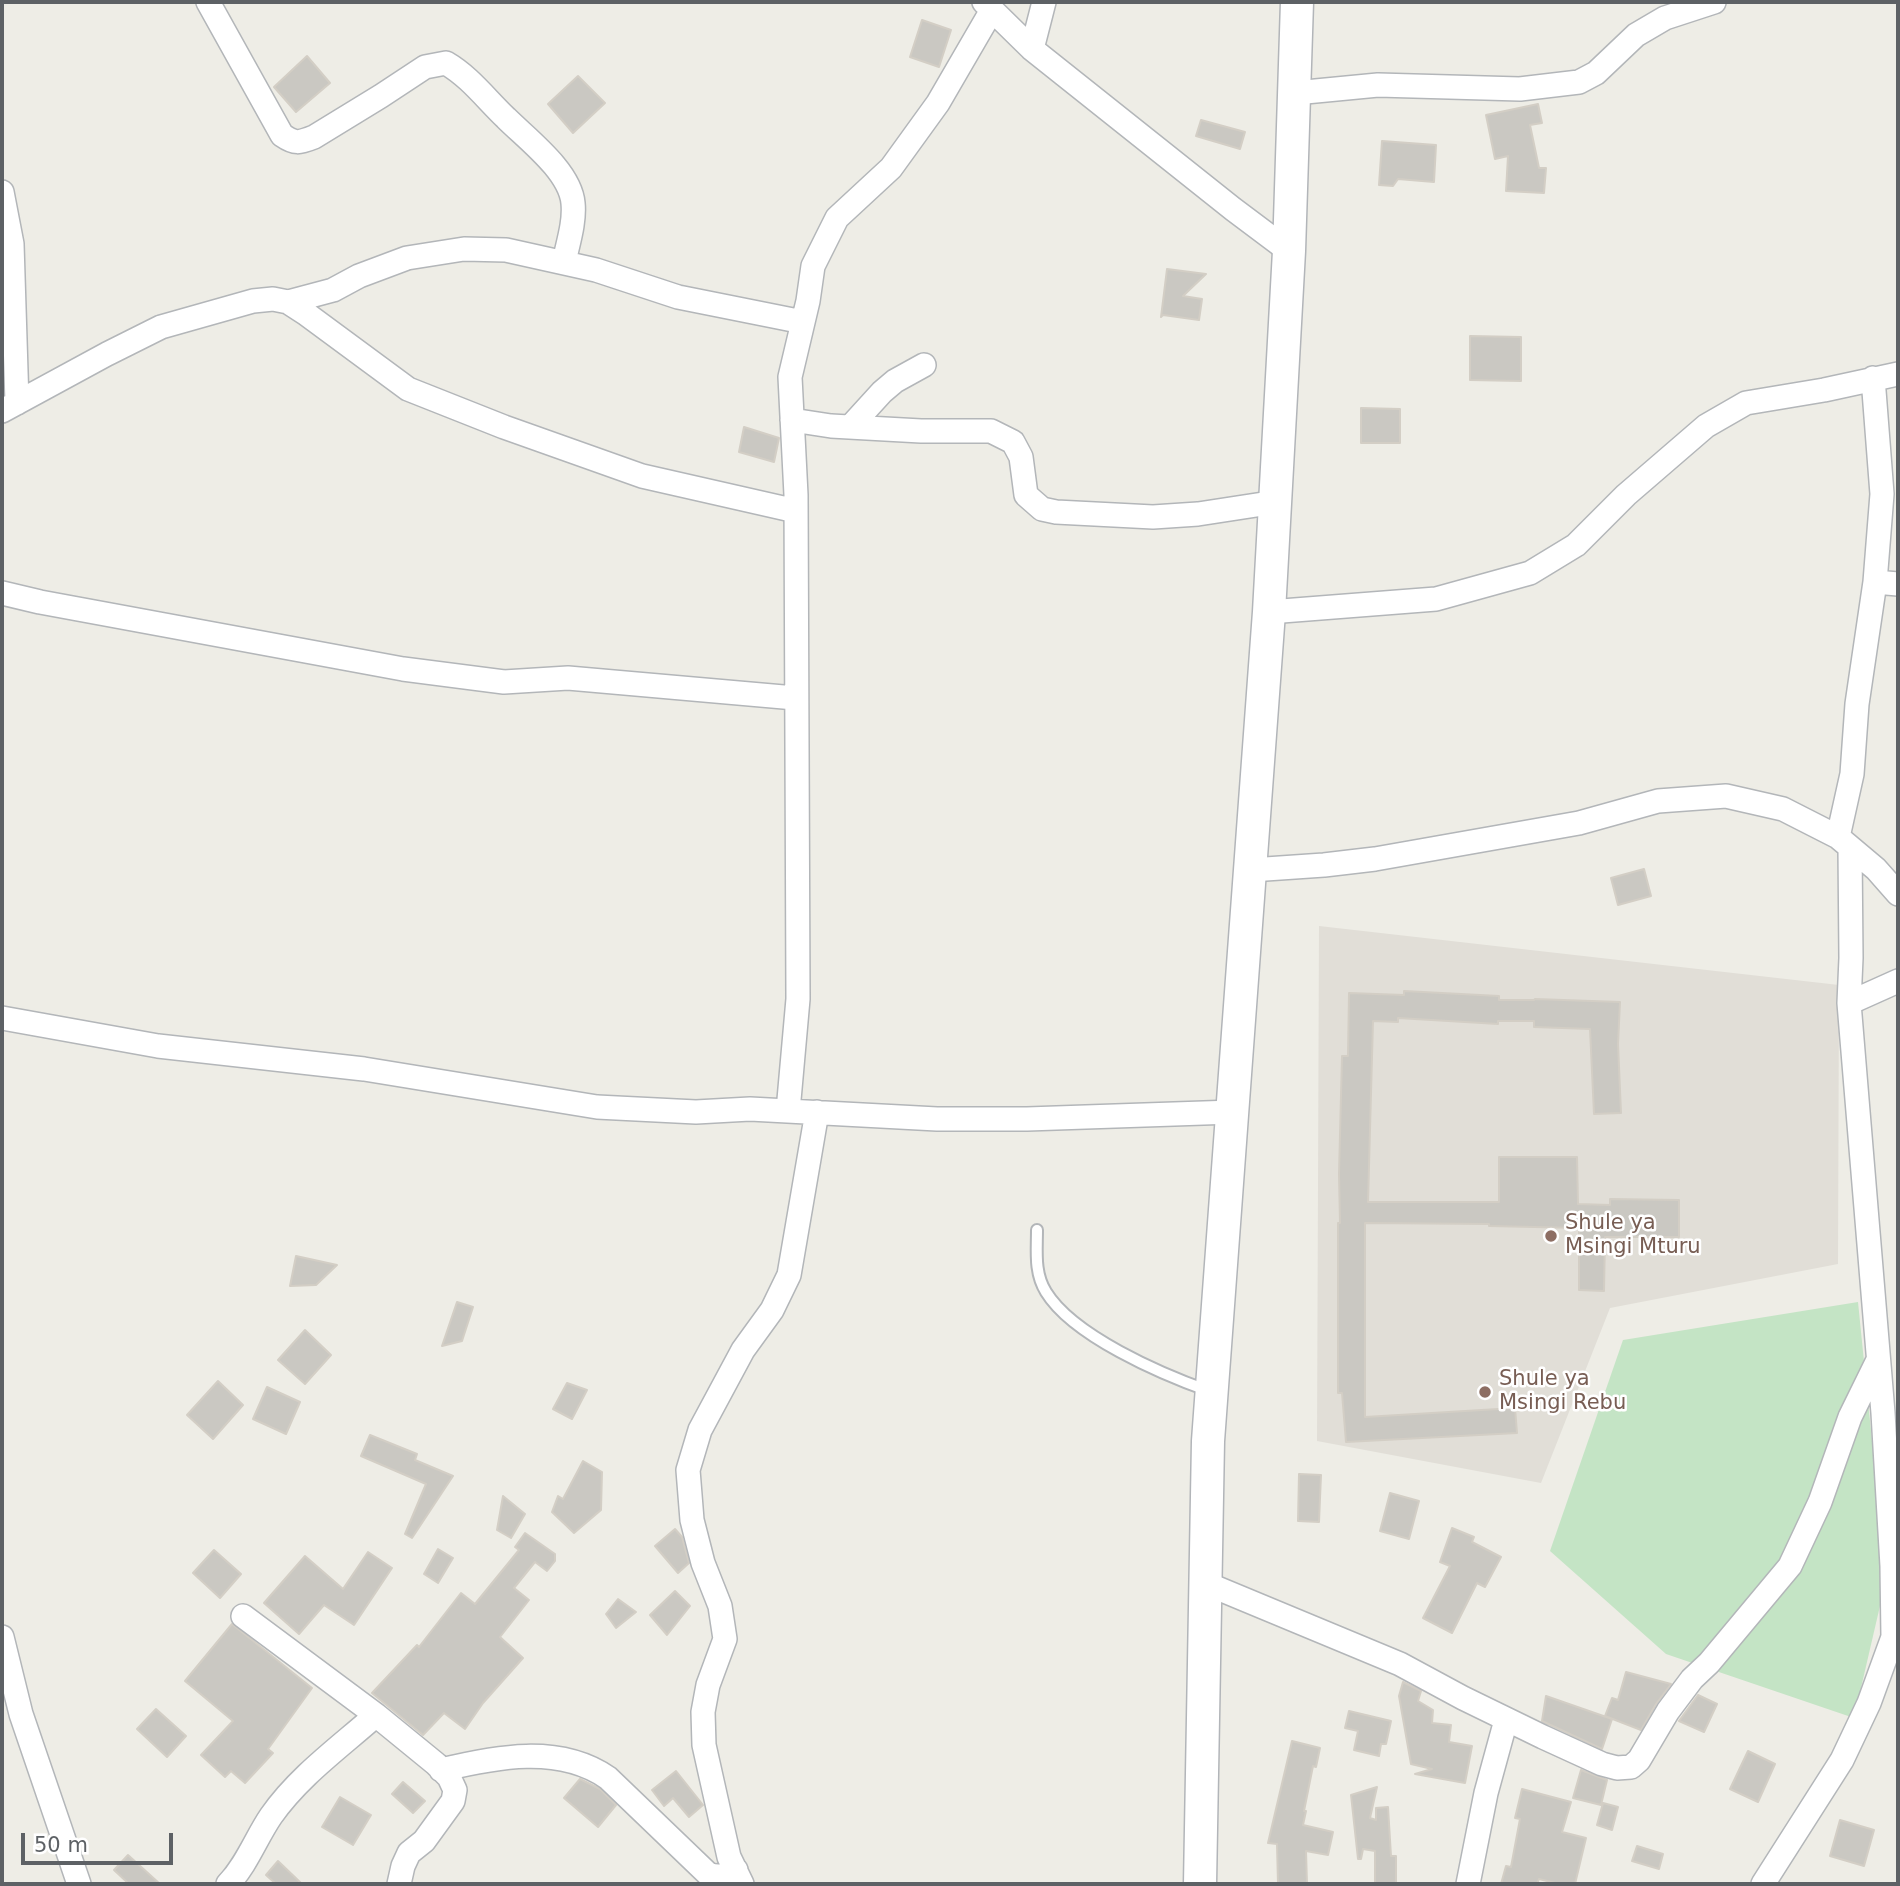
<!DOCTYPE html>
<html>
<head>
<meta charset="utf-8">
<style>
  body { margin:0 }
  #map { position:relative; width:1900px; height:1886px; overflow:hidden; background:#eeede6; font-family:"DejaVu Sans",sans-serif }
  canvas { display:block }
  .frame { position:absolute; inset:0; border:4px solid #5d6165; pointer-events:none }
  .scale { position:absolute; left:21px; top:1833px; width:152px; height:32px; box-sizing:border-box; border:4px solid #5d6165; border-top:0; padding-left:9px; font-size:21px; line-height:24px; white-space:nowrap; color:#5d6165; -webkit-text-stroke:5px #fff; paint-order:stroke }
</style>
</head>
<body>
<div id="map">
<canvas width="1900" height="1886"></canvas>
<div class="frame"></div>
<div class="scale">50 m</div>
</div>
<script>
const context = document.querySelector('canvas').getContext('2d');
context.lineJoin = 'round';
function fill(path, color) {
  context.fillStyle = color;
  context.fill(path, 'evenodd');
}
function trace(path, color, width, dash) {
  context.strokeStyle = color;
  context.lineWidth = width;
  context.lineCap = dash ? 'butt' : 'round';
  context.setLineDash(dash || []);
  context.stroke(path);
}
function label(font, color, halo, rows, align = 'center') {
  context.font = font + ' "DejaVu Sans",sans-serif';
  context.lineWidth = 5;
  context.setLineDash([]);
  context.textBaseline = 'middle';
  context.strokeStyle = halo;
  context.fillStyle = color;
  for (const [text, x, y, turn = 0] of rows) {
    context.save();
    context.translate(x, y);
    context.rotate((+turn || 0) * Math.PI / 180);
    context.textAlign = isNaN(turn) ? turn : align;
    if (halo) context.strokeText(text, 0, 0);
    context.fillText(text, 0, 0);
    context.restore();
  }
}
const education = new Path2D(`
  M 1319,926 L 1839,985 L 1838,1264 L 1610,1308 L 1541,1483 L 1317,1441 Z`);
const green = new Path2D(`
  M 1858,1302 L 1886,1580 L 1854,1718 L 1666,1654 L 1550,1551 L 1623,1340 Z`);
const building = new Path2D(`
  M 922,20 L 951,30 L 939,67 L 910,57 Z
  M 307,56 L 330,83 L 296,112 L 274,87 Z
  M 578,76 L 605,103 L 573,133 L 548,104 Z
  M 1538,104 L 1542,123 L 1530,125 L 1539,168 L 1546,168 L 1544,193 L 1506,191 L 1508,156 L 1495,159 L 1486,115 Z
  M 1201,120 L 1245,132 L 1240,149 L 1196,136 Z
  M 1382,141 L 1436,145 L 1434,182 L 1398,179 L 1393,186 L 1379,185 Z
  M 1167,269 L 1206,274 L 1183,296 L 1202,299 L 1199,320 L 1163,315 L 1161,317 Z
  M 1470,336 L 1521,337 L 1521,381 L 1470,380 Z
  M 1361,408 L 1400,409 L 1400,443 L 1361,443 Z
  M 744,427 L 779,438 L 774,462 L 739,452 Z
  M 1644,869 L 1651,896 L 1618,905 L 1611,878 Z
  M 1404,991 L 1499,996 L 1499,1000 L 1534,1000 L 1535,999 L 1620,1002 L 1618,1044 L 1621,1113 L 1594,1114 L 1590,1029 L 1534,1027 L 1534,1021 L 1498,1021 L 1498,1024 L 1398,1018 L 1398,1022 L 1373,1021 L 1368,1202 L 1499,1202 L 1499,1157 L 1577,1157 L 1578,1204 L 1610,1205 L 1610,1199 L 1679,1200 L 1679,1237 L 1605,1237 L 1604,1291 L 1579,1290 L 1579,1228 L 1489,1226 L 1489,1224 L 1365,1223 L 1365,1417 L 1515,1408 L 1517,1433 L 1346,1442 L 1342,1393 L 1338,1393 L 1338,1223 L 1340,1223 L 1339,1174 L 1342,1056 L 1348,1056 L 1349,993 L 1404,995 Z
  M 296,1256 L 337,1265 L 316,1285 L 290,1286 Z
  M 457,1302 L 473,1307 L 462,1341 L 442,1346 Z
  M 305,1330 L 331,1355 L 305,1384 L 278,1360 Z
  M 218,1381 L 243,1405 L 213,1439 L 187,1415 Z
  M 567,1383 L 587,1390 L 572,1419 L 553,1409 Z
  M 267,1387 L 300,1402 L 286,1434 L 253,1419 Z
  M 370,1435 L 417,1454 L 415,1460 L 453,1476 L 412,1538 L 405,1534 L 426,1484 L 361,1456 Z
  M 583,1461 L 602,1472 L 601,1510 L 574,1533 L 552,1512 L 558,1496 L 563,1499 Z
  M 1299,1474 L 1321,1475 L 1319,1522 L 1298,1521 Z
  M 1390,1493 L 1419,1501 L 1409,1539 L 1380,1531 Z
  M 503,1496 L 525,1514 L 511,1538 L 497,1530 Z
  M 1452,1528 L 1474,1537 L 1472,1542 L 1501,1557 L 1485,1587 L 1477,1583 L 1452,1633 L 1423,1618 L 1450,1566 L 1440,1562 Z
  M 675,1529 L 682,1537 L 689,1563 L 678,1573 L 655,1546 Z
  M 525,1533 L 555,1554 L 555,1561 L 547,1571 L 535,1562 L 514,1588 L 529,1600 L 500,1637 L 523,1658 L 483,1703 L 465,1729 L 444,1713 L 423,1735 L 372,1693 L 417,1645 L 419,1647 L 461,1593 L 475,1604 L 519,1550 L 515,1547 Z
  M 438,1549 L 453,1558 L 438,1583 L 424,1574 Z
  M 214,1550 L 241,1574 L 220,1598 L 193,1573 Z
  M 368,1552 L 392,1568 L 354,1625 L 324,1605 L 299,1634 L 264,1603 L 305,1556 L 343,1589 Z
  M 675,1591 L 690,1606 L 667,1635 L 650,1615 Z
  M 618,1599 L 636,1612 L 616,1628 L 606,1614 Z
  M 232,1624 L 312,1688 L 268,1749 L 273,1753 L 245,1783 L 231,1771 L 225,1777 L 201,1755 L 233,1721 L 185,1681 Z
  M 1626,1672 L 1671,1684 L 1656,1704 L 1641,1730 L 1605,1716 L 1612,1698 L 1618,1700 Z
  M 1403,1682 L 1421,1691 L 1418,1701 L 1433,1710 L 1432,1723 L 1451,1725 L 1449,1742 L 1472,1746 L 1465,1783 L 1415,1774 L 1432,1769 L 1411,1764 L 1399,1696 Z
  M 1698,1695 L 1717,1704 L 1704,1732 L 1679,1721 Z
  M 1546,1696 L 1612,1719 L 1602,1749 L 1542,1721 Z
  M 156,1709 L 186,1736 L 167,1757 L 137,1729 Z
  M 1349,1711 L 1391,1721 L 1386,1744 L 1381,1744 L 1379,1756 L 1354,1750 L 1358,1731 L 1345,1728 Z
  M 1292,1741 L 1320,1748 L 1316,1767 L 1313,1766 L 1304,1811 L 1306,1811 L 1303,1825 L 1333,1832 L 1328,1855 L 1306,1851 L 1307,1884 L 1278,1884 L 1277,1844 L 1268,1843 Z
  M 1748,1751 L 1775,1764 L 1758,1802 L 1730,1789 Z
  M 1581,1770 L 1607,1780 L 1601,1805 L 1573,1798 Z
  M 676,1771 L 703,1805 L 689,1817 L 673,1798 L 664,1806 L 652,1790 Z
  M 580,1779 L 600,1789 L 616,1805 L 598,1827 L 564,1798 Z
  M 403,1782 L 425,1801 L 413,1813 L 392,1794 Z
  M 1377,1787 L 1370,1818 L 1376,1820 L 1376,1808 L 1388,1807 L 1391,1856 L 1396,1856 L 1396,1884 L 1375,1884 L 1375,1851 L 1363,1849 L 1361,1859 L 1358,1859 L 1351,1795 Z
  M 1522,1789 L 1571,1802 L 1562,1832 L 1586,1838 L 1575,1884 L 1559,1884 L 1539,1879 L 1537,1884 L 1501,1884 L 1506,1866 L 1511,1867 L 1520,1819 L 1515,1818 Z
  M 340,1797 L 371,1815 L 353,1845 L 322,1827 Z
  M 1603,1803 L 1618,1807 L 1612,1830 L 1597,1825 Z
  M 1840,1820 L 1874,1830 L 1864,1866 L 1830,1856 Z
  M 1637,1846 L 1663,1854 L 1659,1869 L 1632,1861 Z
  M 128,1855 L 160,1884 L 129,1884 L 114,1870 Z
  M 278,1861 L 302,1884 L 276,1884 L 266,1875 Z`);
const lane = new Path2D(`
  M 1037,1230 C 1037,1251 1034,1273 1046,1292 C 1073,1336 1161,1374 1209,1391`);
const street = new Path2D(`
  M 208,2 L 282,135 C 295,144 299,143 314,137 L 381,96 L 425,67 L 446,63 C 470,77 486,99 506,118 C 527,139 570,171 573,203 C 575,222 568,243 564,262
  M 984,2 L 1032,49 L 1233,209 L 1289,251
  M 1032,49 L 1044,2
  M 1295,93 L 1378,85 L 1520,89 L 1579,82 L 1596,73 L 1636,35 L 1665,18 L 1714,2
  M 2,192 L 12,244 L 17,403
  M 288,302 L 333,290 L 359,276 L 407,258 L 464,249 L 506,250 L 596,270 L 678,297 L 803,322
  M 2,411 L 107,354 L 161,327 L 253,301 L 273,299 L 288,302 L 305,313 L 408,389 L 504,427 L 642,476 L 796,511
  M 792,420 L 831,426 L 921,431 L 991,431 L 1013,442 L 1021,457 L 1026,495 L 1042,509 L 1056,512 L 1153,517 L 1198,514 L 1276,502
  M 851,426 L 882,392 L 895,381 L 924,365
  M 1875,582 L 1898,584
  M 2,593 L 40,602 L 403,669 L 504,682 L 568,678 L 795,698
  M 1269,612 L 1436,599 L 1530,573 L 1576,545 L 1626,495 L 1706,426 L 1746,403 L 1824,390 L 1898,374
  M 1838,837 L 1852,774 L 1857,704 L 1875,582 L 1882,494 L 1873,378
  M 1251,870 L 1324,865 L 1375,859 L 1579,823 L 1658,801 L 1726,796 L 1783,809 L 1838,837 L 1876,869 L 1898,894
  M 1849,1003 L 1898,981
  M 2,1018 L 158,1046 L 364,1069 L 597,1107 L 696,1112 L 750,1109 L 937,1119 L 1027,1119 L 1233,1112
  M 788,1111 L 798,999 L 796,495 L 790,377 L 808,301 L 813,266 L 837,218 L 891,168 L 938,103 L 992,10
  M 1205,1583 L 1400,1664 L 1463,1698 L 1543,1737 L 1602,1764 L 1617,1768 L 1631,1767 L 1639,1760 L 1668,1711 L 1692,1679 L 1709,1663 L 1790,1566 L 1820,1502 L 1850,1417 L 1878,1360
  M 243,1616 L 376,1715 L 436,1764 L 449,1777 L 455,1790 L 453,1801 L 424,1841 L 409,1853 L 403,1866 L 399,1884
  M 2,1637 L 21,1714 L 79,1884
  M 441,1770 C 495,1757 559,1744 608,1778 L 708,1874 C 719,1878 725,1876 736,1870
  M 228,1884 C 247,1864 256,1838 271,1816 C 299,1776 340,1747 376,1715
  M 742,1884 L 729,1857 L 704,1745 L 703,1712 L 708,1685 L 725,1639 L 720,1606 L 703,1563 L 692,1520 L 688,1470 L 700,1430 L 743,1350 L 772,1310 L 789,1275 L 817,1112
  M 1468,1884 L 1486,1793 L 1506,1720
  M 1763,1884 L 1842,1760 L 1869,1703 L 1893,1637 L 1892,1566 L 1883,1413 L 1849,1003 L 1851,958 L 1850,848`);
const secondary = new Path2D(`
  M 1200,1884 L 1208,1441 L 1269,612 L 1289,251 L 1297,2`);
const markers = [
  [1551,1236,7,"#8d6e63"],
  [1485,1392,7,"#8d6e63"]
];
const educationNames = [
  ["Shule ya",1565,1224],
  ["Msingi Mturu",1565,1248],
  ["Shule ya",1499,1380],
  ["Msingi Rebu",1499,1404]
];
fill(education, '#e1ded7');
fill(green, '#c4e4c5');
fill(building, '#cac8c2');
trace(building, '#d3cec5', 2);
trace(lane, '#b3b6b9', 14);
trace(street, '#b3b6b9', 26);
trace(secondary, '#b2b5b9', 35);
trace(lane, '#fff', 10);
trace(street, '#fff', 23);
trace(secondary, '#fff', 32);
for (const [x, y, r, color] of markers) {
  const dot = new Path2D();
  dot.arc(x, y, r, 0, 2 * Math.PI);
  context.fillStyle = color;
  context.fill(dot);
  trace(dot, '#fff', 2.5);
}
label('21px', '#785e54', '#fff', educationNames, 'left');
</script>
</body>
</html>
